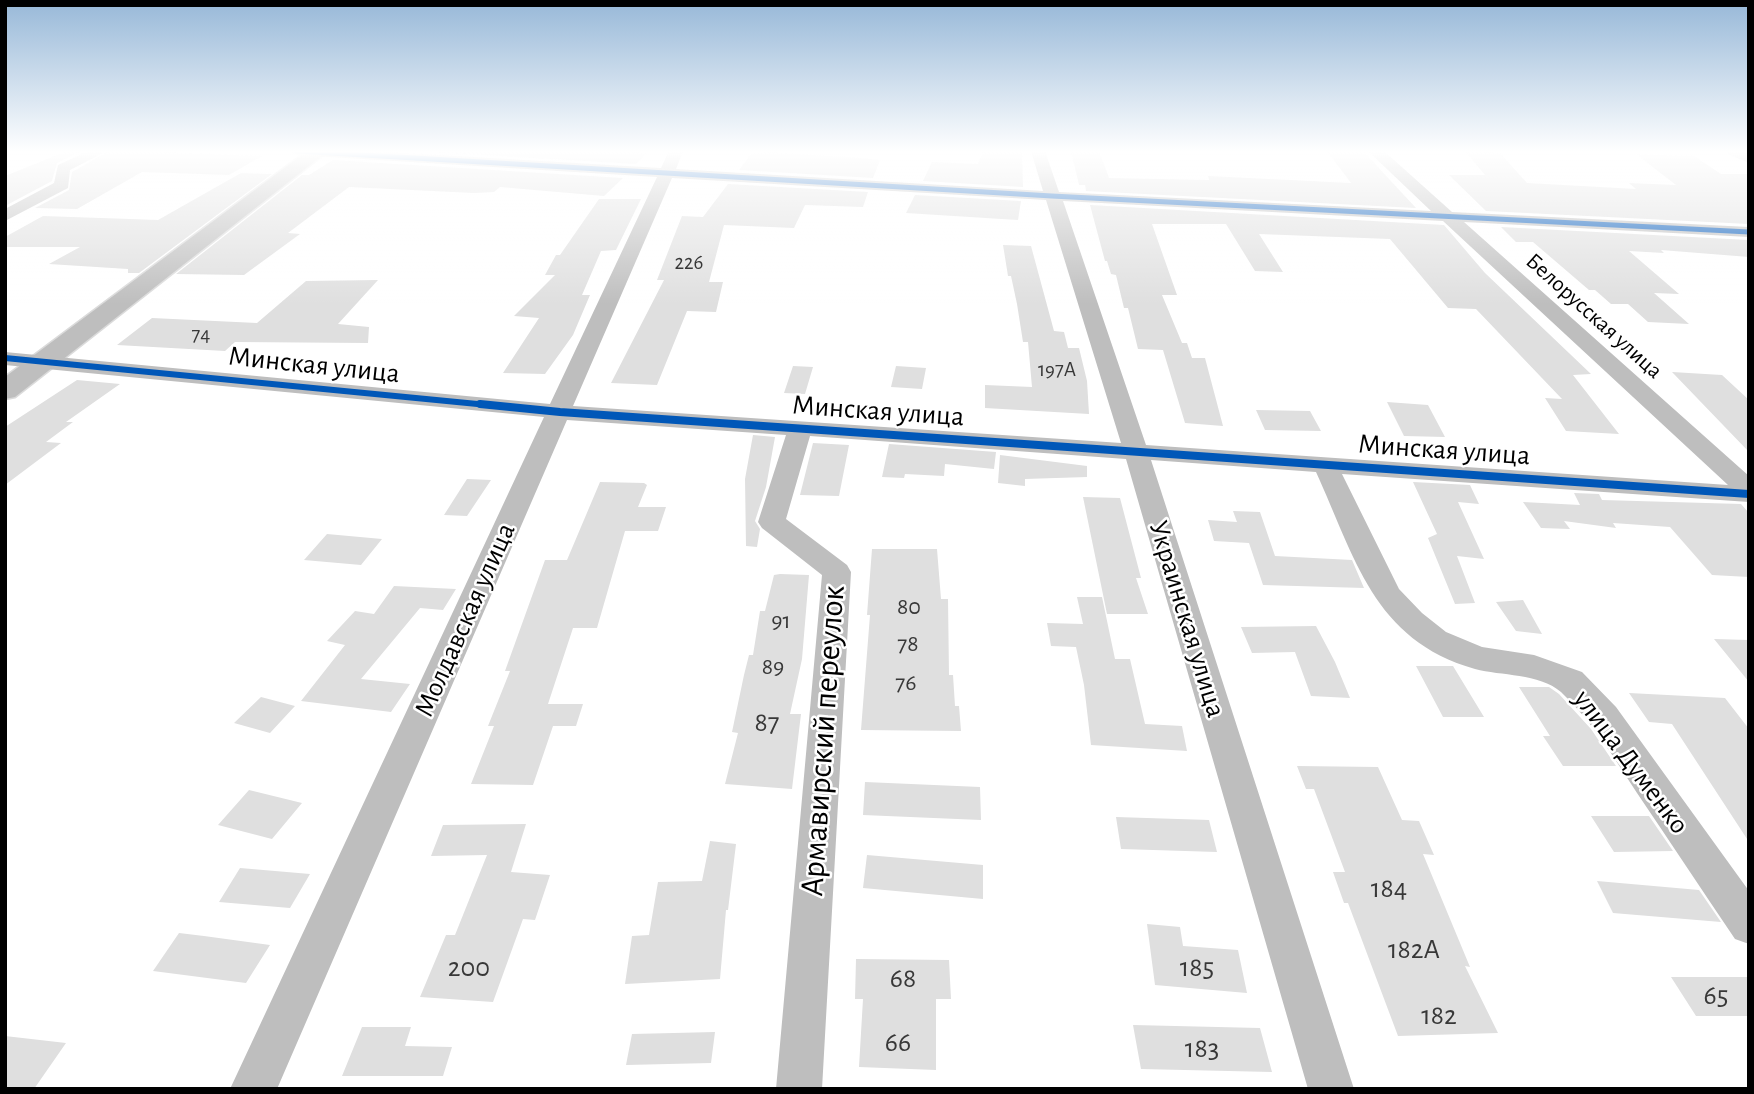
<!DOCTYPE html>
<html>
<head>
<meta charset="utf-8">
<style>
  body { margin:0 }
  #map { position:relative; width:1754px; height:1094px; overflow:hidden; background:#fff; font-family:"Alegreya Sans",sans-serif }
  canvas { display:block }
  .frame { position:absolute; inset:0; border:7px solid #000; pointer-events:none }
</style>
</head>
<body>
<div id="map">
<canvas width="1754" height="1094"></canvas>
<div class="frame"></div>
</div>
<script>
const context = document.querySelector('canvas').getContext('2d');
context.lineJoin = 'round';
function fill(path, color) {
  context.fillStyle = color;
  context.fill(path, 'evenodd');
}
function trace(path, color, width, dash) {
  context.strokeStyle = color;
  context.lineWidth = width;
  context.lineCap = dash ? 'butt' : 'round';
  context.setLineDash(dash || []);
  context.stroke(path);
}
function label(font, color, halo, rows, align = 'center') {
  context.font = font + ' "Alegreya Sans",sans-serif';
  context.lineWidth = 5;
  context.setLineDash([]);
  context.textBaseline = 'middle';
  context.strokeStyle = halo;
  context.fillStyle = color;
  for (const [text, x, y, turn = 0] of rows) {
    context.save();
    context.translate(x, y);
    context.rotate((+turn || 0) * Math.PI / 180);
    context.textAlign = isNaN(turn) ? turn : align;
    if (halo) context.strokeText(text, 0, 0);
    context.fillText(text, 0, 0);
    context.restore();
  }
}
const building = new Path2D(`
  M 67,151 L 82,151 L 57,163 L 52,181 L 5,206 L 5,176 Z
  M 109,151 L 136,151 L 262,156 L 229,175 L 142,172 L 77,209 L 35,208 L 69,190 L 72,172 Z
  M 415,151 L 615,151 L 647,153 L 636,164 Z
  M 983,151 L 1022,151 L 1023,187 L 923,181 L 932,162 L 978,164 Z
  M 1071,151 L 1099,151 L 1109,178 L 1209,180 L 1208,176 L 1351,183 L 1327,151 L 1364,152 L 1416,208 L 1086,191 L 1085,185 L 1079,185 Z
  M 1465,151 L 1500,153 L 1527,183 L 1636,189 L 1629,183 L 1676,185 L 1636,154 L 1694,156 L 1721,174 L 1749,174 L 1749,224 L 1486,211 L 1449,175 L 1485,175 Z
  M 768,152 L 861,158 L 880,160 L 873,178 L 739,170 L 751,154 Z
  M 333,160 L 348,161 L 623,178 L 604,196 L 500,187 L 494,192 L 474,193 L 349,187 L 288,233 L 300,234 L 244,275 L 176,274 L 302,175 L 309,175 Z
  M 241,173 L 272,174 L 139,273 L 128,273 L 128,269 L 49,264 L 80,247 L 5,247 L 5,237 L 43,216 L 158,220 Z
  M 728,184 L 868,192 L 863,207 L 805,205 L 794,228 L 724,225 L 709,282 L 723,282 L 716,312 L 687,311 L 657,385 L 611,383 L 664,280 L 657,280 L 682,216 L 703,217 Z
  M 915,195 L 1021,201 L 1018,220 L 906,213 Z
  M 599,199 L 641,199 L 616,250 L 601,251 L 582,295 L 590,295 L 573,335 L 545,374 L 503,373 L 539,318 L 514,316 L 555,275 L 545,275 L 556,255 L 560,255 Z
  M 1090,205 L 1444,225 L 1485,273 L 1591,374 L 1573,375 L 1619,434 L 1566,431 L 1545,398 L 1562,399 L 1476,309 L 1448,308 L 1390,239 L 1259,234 L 1283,272 L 1255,271 L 1226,224 L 1152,224 L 1177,295 L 1162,295 L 1182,343 L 1187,343 L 1192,358 L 1205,358 L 1223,426 L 1185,423 L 1163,350 L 1138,349 L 1128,308 L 1124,308 L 1116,275 L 1111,274 L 1107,261 L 1105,261 Z
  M 1501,227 L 1749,240 L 1749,257 L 1661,250 L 1664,253 L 1629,251 L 1679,294 L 1654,293 L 1689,324 L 1648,322 L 1628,304 L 1611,304 L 1595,290 L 1589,290 L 1533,242 L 1516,242 Z
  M 1003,245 L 1031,246 L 1054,331 L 1064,332 L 1068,348 L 1079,348 L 1087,381 L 1089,414 L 985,408 L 985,385 L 1032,387 L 1028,342 L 1023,342 L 1017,304 L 1011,276 L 1008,276 Z
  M 378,280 L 338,324 L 369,327 L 368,343 L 235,342 L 225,351 L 117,345 L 152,318 L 257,323 L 306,281 Z
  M 793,366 L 813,367 L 805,394 L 784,393 Z
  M 896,366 L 926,368 L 922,389 L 891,387 Z
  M 1672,372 L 1722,375 L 1749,400 L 1749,452 Z
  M 77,380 L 120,384 L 66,422 L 73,422 L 46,442 L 61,443 L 5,485 L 5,427 Z
  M 1387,402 L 1428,405 L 1445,437 L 1404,436 Z
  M 1256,410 L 1310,411 L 1321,431 L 1265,430 Z
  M 753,435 L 775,437 L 766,487 L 755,521 L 760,529 L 757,547 L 746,546 L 745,479 Z
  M 813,443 L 849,445 L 839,496 L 800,495 Z
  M 889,444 L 996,452 L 994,469 L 945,464 L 944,476 L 905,474 L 904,478 L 882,477 Z
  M 1000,455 L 1087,466 L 1087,477 L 1025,479 L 1025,486 L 998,483 Z
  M 467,479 L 491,480 L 467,516 L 444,515 Z
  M 600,482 L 644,483 L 647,485 L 638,507 L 666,507 L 658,531 L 625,531 L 597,628 L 573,628 L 548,704 L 583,704 L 576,726 L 553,726 L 533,785 L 471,784 L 494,726 L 488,726 L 510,671 L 505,671 L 545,560 L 567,560 Z
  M 1413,482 L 1470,485 L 1479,504 L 1458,502 L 1484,559 L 1457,556 L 1475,603 L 1455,604 L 1428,538 L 1437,534 Z
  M 1574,493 L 1599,494 L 1602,500 L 1741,504 L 1749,513 L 1749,577 L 1712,575 L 1670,527 L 1613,523 L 1616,528 L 1564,521 L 1570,529 L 1541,528 L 1523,502 L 1580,505 Z
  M 1083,497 L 1120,498 L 1141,578 L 1136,578 L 1148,614 L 1107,614 Z
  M 1233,511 L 1260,512 L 1275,556 L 1352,560 L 1364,588 L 1263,585 L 1249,543 L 1214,541 L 1208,520 L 1237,522 Z
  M 327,534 L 382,539 L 361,565 L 304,560 Z
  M 872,549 L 937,549 L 941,599 L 948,599 L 949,675 L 953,675 L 955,706 L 959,706 L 961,731 L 861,730 L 870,615 L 867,615 Z
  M 780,574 L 809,575 L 802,659 L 790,714 L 801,714 L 792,789 L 725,784 L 738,733 L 732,732 L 744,675 L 749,655 L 753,655 L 760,611 L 765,611 L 774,575 Z
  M 394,586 L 456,589 L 443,610 L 420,608 L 361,679 L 410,684 L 391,712 L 301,701 L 345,645 L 327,641 L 355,611 L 374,614 Z
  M 1077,597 L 1102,597 L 1115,659 L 1130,659 L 1145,724 L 1182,726 L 1187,751 L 1091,745 L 1084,685 L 1076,647 L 1051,646 L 1047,623 L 1083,624 Z
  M 1523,600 L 1542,634 L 1516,631 L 1496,602 Z
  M 1316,626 L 1335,662 L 1350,698 L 1311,696 L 1295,652 L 1252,653 L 1241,627 Z
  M 1714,639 L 1749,640 L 1749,682 Z
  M 1416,666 L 1453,666 L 1484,717 L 1443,717 Z
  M 1519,687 L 1549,687 L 1559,694 L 1591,729 L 1616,766 L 1563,766 L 1543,736 L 1550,736 Z
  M 1629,693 L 1725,698 L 1749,729 L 1749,842 L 1672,724 L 1649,722 Z
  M 261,697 L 295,706 L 270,733 L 234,723 Z
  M 1297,766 L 1378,767 L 1402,820 L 1419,821 L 1434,855 L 1423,854 L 1470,967 L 1465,966 L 1498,1033 L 1398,1036 L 1348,903 L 1344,903 L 1333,872 L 1345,872 L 1314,789 L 1306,789 Z
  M 865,782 L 980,787 L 981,820 L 863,815 Z
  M 249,790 L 302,803 L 272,839 L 218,825 Z
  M 1591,816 L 1649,816 L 1673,851 L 1614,852 Z
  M 1116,817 L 1209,820 L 1217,852 L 1121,849 Z
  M 526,824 L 511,872 L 550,875 L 535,920 L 523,919 L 493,1002 L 420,997 L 446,935 L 455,935 L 487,855 L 431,856 L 443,825 Z
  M 710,841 L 736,844 L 728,910 L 726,910 L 720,979 L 625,984 L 632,936 L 649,935 L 658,882 L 702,881 Z
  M 867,855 L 983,865 L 983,899 L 863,888 Z
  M 240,868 L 310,874 L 290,908 L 219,902 Z
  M 1597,881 L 1699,890 L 1721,922 L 1613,913 Z
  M 1147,924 L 1180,927 L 1183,946 L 1238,950 L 1247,993 L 1155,985 Z
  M 179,933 L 204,936 L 270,945 L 246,983 L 153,971 Z
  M 856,959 L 949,960 L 951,999 L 936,999 L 936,1070 L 859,1067 L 863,999 L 855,999 Z
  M 1671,977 L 1749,977 L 1749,1016 L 1696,1016 Z
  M 1133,1025 L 1260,1028 L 1272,1072 L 1141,1069 Z
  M 362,1027 L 411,1027 L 405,1046 L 452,1047 L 443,1076 L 342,1076 Z
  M 715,1032 L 711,1063 L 626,1065 L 632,1034 Z
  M 5,1036 L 66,1043 L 34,1089 L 5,1089 Z`);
const minor = new Path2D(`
  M 88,151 L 107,151 L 70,170 L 68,188 L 5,221 L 5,209 L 54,183 L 58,165 Z
  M 290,151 L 371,151 L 661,168 L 669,151 L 683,151 L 676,169 L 1043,191 L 1031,151 L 1045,151 L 1059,192 L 1431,211 L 1368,151 L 1384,151 L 1452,212 L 1749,227 L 1749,237 L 1464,222 L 1749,476 L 1749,502 L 1342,474 L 1399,589 L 1422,613 L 1446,632 L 1482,647 L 1534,655 L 1582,672 L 1616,707 L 1749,891 L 1749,944 L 1735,939 C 1702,890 1670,842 1637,793 C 1614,758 1592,721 1561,692 C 1539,673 1501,676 1475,669 C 1373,640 1355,557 1316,472 L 1151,460 L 1354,1089 L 1308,1089 L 1126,459 L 810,436 L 786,519 L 847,565 L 851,572 L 822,1089 L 776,1089 L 822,575 L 762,528 L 758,522 L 786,435 L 567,420 L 277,1089 L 230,1089 L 544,417 L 5,365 L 5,352 L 550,404 L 657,177 L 297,155 ZM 672,178 L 1046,200 L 1121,443 L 573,406 ZM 1063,201 L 1443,221 L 1728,485 L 1146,445 Z
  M 1726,151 L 1749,153 L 1749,163 L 1728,154 Z`);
const major = new Path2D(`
  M 307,151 L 328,151 L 15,397 L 5,399 L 5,377 Z`);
const cyclewayFar2 = new Path2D(`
  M 297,151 L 1052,196 L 1749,232`);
const cyclewayFar1 = new Path2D(`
  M 5,358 L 498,406`);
const cycleway = new Path2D(`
  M 480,404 L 560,412 L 1749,494`);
const farNumbernames = [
  ["226",689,263],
  ["74",201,335],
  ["197А",1057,370]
];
const farStreetnames = [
  ["Белорусская улица",1594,316,42]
];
const numberNames = [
  ["80",909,607],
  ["91",781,621],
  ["78",908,644],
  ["89",773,667],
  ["76",906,683]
];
const streetNames = [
  ["Минская улица",314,365,6],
  ["Минская улица",878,411,4],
  ["Минская улица",1444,450,4],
  ["Украинская улица",1187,619,73],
  ["Молдавская улица",465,620,-66],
  ["улица Думенко",1631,762,53]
];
const nearNumbernames = [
  ["87",767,723],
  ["184",1389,889],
  ["182А",1414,950],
  ["200",469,968],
  ["185",1197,968],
  ["68",903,979],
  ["65",1716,996],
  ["182",1439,1016],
  ["66",898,1043],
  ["183",1202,1049]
];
const nearStreetnames = [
  ["Армавирский переулок",823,741,-86]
];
fill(building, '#dfdfdf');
trace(major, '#dbdbdb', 3);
fill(minor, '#bebebe');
fill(major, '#bebebe');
trace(cyclewayFar2, '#0057b8', 5);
trace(cyclewayFar1, '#0057b8', 6);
trace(cycleway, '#0057b8', 8);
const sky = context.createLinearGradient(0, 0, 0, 304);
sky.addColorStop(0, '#97b8d8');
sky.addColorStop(0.5, '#fff');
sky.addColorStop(1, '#ffffff00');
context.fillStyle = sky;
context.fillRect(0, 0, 1754, 304);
label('21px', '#383838', null, farNumbernames);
label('23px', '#000', '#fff', farStreetnames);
label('24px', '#383838', null, numberNames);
label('28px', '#000', '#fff', streetNames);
label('28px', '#383838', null, nearNumbernames);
label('33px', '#000', '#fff', nearStreetnames);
</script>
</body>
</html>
